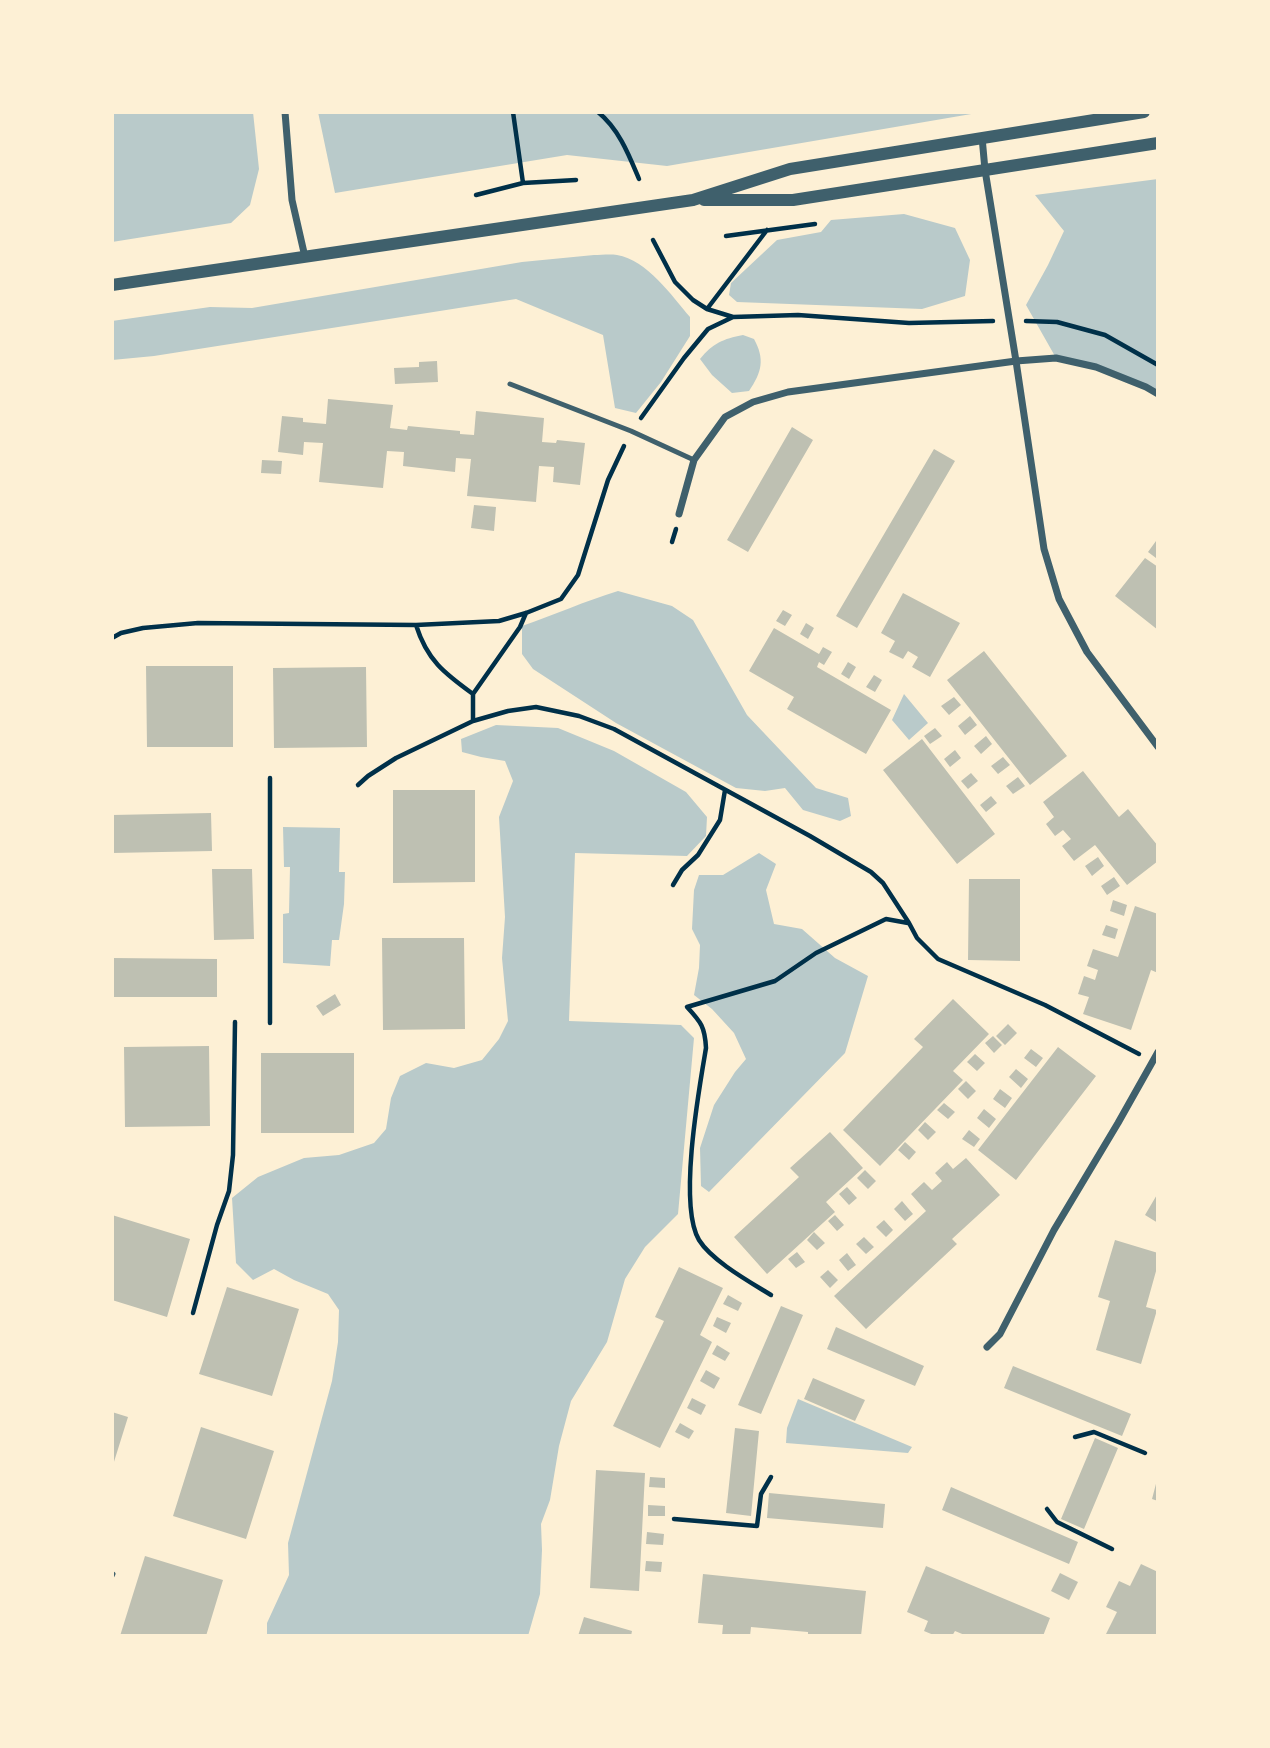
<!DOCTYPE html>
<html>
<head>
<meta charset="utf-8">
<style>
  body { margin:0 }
  #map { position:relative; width:1270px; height:1748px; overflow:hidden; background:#fdf0d5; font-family:"PT Sans",sans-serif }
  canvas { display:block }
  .frame { position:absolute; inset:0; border:114px solid #fdf0d5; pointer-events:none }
</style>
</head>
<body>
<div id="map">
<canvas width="1270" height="1748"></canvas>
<div class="frame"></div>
</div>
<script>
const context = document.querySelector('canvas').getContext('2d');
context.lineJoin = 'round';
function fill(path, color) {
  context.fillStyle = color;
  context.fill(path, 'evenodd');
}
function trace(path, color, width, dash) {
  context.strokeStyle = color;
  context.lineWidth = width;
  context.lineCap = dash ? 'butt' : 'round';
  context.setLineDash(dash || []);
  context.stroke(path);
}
const green = new Path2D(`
  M 112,112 L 253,112 L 259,169 L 250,205 L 231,223 L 112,242 Z
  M 318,112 L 983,112 L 667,166 L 567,155 L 335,193 Z
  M 1158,179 L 1158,395 L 1096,367 L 1056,358 L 1026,305 L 1048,265 L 1064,231 L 1035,195 Z
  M 904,214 L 955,228 L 970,260 L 965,296 L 922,309 L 737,302 L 729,295 L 731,283 L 777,240 L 821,232 L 831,220 Z
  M 594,255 C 601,255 610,254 617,255 C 647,260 672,296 690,317 L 690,336 L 661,382 L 636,413 L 615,408 L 603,335 L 516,299 L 154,356 L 112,360 L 112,321 L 210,307 L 252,308 L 522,262 Z
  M 743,335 L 754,339 C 765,359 762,372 749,391 L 732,393 L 712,375 L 700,359 C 713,343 723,339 743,335 Z
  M 618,591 L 672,606 L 693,620 L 747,715 L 816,788 L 848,798 L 851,816 L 840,821 L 803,810 L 785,788 L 765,791 L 736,788 L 616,723 L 533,669 L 522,654 L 522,626 C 554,615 585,601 618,591 Z
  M 904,694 L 928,723 L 909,740 L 892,720 Z
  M 496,725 L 558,728 L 614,751 L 686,792 L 707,817 L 706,836 L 687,856 L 575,853 L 569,1021 L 681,1025 L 694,1038 L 678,1214 L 645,1247 L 625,1279 L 607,1342 L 571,1401 L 559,1446 L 550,1500 L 541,1524 L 542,1550 L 540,1594 L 528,1636 L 267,1636 L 267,1623 L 289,1575 L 288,1543 L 332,1381 L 338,1342 L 339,1310 L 328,1294 L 294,1280 L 274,1269 L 253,1280 L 236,1263 L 232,1198 L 258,1177 L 304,1158 L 339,1155 L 374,1143 L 386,1129 L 391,1098 L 400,1076 L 426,1063 L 454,1068 L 482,1060 L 499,1039 L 508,1021 L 502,958 L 505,917 L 499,817 L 513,781 L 505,761 L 481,757 L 462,752 L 461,739 Z
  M 283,827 L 340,828 L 339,872 L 345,872 L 344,904 L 339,940 L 332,940 L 330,966 L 283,963 L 283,914 L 289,913 L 290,867 L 284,867 Z
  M 759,853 L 776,864 L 766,890 L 774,924 L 802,929 L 835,958 L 868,976 L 845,1053 L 709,1192 L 701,1186 L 700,1148 L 714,1105 L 735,1072 L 746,1059 L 734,1033 L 712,1009 L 694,995 L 699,968 L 700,945 L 692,929 L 694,890 L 699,875 L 723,875 Z
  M 798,1399 L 912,1447 L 908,1453 L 786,1443 L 787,1428 Z`);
const building = new Path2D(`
  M 437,361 L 438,382 L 395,384 L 394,368 L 419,367 L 419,362 Z
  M 328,399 L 393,405 L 390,428 L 407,430 L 408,426 L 460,431 L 460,434 L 474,435 L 476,411 L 544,418 L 542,442 L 556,443 L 557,440 L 585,443 L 580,485 L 553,482 L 554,467 L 539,466 L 536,502 L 467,496 L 471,459 L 456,458 L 455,472 L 403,466 L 404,452 L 387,451 L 383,488 L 319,482 L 323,443 L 304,442 L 303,455 L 278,452 L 282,416 L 303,418 L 303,422 L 326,424 Z
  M 792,427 L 813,440 L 748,552 L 727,540 Z
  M 934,449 L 955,461 L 857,628 L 836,616 Z
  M 262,460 L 282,461 L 281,474 L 261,473 Z
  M 474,505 L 496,507 L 494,531 L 471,528 Z
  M 1156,541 L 1158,542 L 1158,556 L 1156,558 L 1148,552 Z
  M 1145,558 L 1158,567 L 1158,630 L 1115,596 Z
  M 903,593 L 960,623 L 930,677 L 912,667 L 918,657 L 908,651 L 903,659 L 889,652 L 895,641 L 881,633 Z
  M 783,610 L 792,615 L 785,626 L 776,621 Z
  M 806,623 L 814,628 L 808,639 L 800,634 Z
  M 774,628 L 819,654 L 823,647 L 832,652 L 824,665 L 819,662 L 817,667 L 891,710 L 866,754 L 787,709 L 794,697 L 749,671 Z
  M 984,651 L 1067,756 L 1030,785 L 947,680 Z
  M 848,662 L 856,667 L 849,679 L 841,674 Z
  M 146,666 L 233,666 L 233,747 L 147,747 Z
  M 366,667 L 367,747 L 274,748 L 273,668 Z
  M 874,675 L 882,680 L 875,692 L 866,687 Z
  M 954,697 L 961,705 L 949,715 L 941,706 Z
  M 970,716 L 977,725 L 965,735 L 958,726 Z
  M 935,728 L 942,736 L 930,744 L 924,736 Z
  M 986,736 L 992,744 L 981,754 L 974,746 Z
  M 922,739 L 995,834 L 957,864 L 883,770 Z
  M 955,750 L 961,758 L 950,767 L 944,759 Z
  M 1003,757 L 1010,765 L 998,774 L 991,766 Z
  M 1083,771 L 1119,817 L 1128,809 L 1158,846 L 1158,861 L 1127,885 L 1095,845 L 1074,861 L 1062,846 L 1071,839 L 1063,830 L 1055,836 L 1046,824 L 1054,817 L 1043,802 Z
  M 971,773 L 978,781 L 968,789 L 961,781 Z
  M 1018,777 L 1025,786 L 1013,794 L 1006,786 Z
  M 393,790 L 475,790 L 475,882 L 393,883 Z
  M 991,796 L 997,803 L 986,812 L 980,805 Z
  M 211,813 L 212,851 L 112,853 L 112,815 Z
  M 1098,857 L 1104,866 L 1092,876 L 1085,866 Z
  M 212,869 L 252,869 L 254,939 L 214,940 Z
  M 1114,877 L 1120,886 L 1107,895 L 1101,886 Z
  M 969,879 L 1020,879 L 1020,961 L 968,960 Z
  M 1113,900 L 1127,905 L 1124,916 L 1110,911 Z
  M 1135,906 L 1158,914 L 1158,973 L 1151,970 L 1131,1030 L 1083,1014 L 1089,997 L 1078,994 L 1084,976 L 1095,980 L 1098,970 L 1087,966 L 1093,949 L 1118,957 Z
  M 1106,925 L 1118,929 L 1115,939 L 1102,935 Z
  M 382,938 L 464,938 L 465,1029 L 383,1030 Z
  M 112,958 L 217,959 L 217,997 L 112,997 Z
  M 335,994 L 341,1005 L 323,1016 L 316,1006 Z
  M 953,999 L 989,1034 L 953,1071 L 963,1080 L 880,1166 L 843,1130 L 923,1047 L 914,1039 Z
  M 1008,1024 L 1017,1033 L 1005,1045 L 996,1036 Z
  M 993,1036 L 1002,1045 L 994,1053 L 985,1043 Z
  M 209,1046 L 210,1126 L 125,1127 L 124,1047 Z
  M 1058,1047 L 1096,1076 L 1016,1180 L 978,1150 Z
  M 1031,1049 L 1043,1058 L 1036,1067 L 1024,1058 Z
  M 261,1053 L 354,1053 L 354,1133 L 261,1133 Z
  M 975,1054 L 985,1063 L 977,1071 L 967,1062 Z
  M 1016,1069 L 1028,1079 L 1021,1088 L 1009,1077 Z
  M 966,1081 L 976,1091 L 968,1099 L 958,1089 Z
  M 1000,1089 L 1012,1098 L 1005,1108 L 993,1099 Z
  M 944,1103 L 955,1112 L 948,1119 L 937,1110 Z
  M 984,1109 L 996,1119 L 989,1128 L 977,1118 Z
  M 925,1122 L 936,1132 L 928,1140 L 918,1130 Z
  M 969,1130 L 980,1139 L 974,1147 L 962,1139 Z
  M 830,1132 L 863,1168 L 826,1202 L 835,1212 L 767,1274 L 734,1237 L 799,1177 L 790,1168 Z
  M 905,1142 L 916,1152 L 909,1160 L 898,1150 Z
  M 966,1158 L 1000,1195 L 952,1239 L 957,1244 L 866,1329 L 834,1296 L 926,1211 L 911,1194 L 924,1182 L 932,1190 L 942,1181 L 935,1173 L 947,1162 L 953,1169 Z
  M 865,1170 L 876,1181 L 868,1189 L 857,1178 Z
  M 847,1187 L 857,1198 L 849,1205 L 839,1194 Z
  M 1158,1193 L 1158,1223 L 1145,1215 Z
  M 902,1201 L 913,1214 L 905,1221 L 894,1209 Z
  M 112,1215 L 190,1239 L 167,1317 L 112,1300 Z
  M 835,1215 L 844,1225 L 837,1231 L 828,1221 Z
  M 884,1220 L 893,1230 L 886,1237 L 876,1227 Z
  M 814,1232 L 825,1243 L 817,1250 L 807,1240 Z
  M 864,1237 L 874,1247 L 866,1254 L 856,1244 Z
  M 1115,1240 L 1158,1253 L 1158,1264 L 1146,1307 L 1157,1310 L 1141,1364 L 1096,1350 L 1110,1301 L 1098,1297 Z
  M 797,1252 L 805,1262 L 796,1268 L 788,1259 Z
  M 847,1253 L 856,1265 L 848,1271 L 839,1260 Z
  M 679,1267 L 723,1288 L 700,1335 L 712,1342 L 660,1448 L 613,1426 L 664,1321 L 655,1317 Z
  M 828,1270 L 838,1280 L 830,1288 L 820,1277 Z
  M 227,1287 L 299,1309 L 272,1396 L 199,1374 Z
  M 728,1295 L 742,1303 L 738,1311 L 723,1304 Z
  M 781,1306 L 803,1315 L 761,1414 L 738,1405 Z
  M 717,1317 L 731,1323 L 726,1333 L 713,1326 Z
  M 836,1327 L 924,1366 L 915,1386 L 827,1349 Z
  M 717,1345 L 730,1353 L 725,1361 L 712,1354 Z
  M 1013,1366 L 1131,1414 L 1122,1436 L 1004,1388 Z
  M 706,1370 L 720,1378 L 714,1389 L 700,1381 Z
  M 813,1378 L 865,1400 L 855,1421 L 804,1399 Z
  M 692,1398 L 706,1405 L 701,1415 L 687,1408 Z
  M 112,1412 L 128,1417 L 113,1465 L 112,1465 Z
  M 680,1423 L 694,1431 L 689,1439 L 675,1432 Z
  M 201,1427 L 274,1451 L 246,1539 L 173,1516 Z
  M 735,1428 L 759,1431 L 751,1516 L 726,1513 Z
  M 1095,1438 L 1118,1448 L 1084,1529 L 1061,1519 Z
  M 596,1470 L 645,1473 L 639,1591 L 590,1588 Z
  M 650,1477 L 665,1478 L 665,1488 L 649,1487 Z
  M 1157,1480 L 1158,1480 L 1158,1501 L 1152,1499 Z
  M 951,1487 L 1078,1542 L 1069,1564 L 942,1510 Z
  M 769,1493 L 885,1504 L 883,1528 L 767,1518 Z
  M 648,1505 L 665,1506 L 665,1516 L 648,1516 Z
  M 647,1532 L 664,1534 L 663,1545 L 646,1544 Z
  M 145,1556 L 223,1580 L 206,1636 L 120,1636 Z
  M 646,1561 L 662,1562 L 661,1572 L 645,1571 Z
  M 1141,1564 L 1158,1572 L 1158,1636 L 1105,1636 L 1117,1612 L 1106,1607 L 1119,1581 L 1130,1586 Z
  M 926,1566 L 1050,1618 L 1043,1636 L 967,1636 L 955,1631 L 952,1636 L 936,1636 L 924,1631 L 928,1621 L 907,1612 Z
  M 1060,1573 L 1078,1582 L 1069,1600 L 1051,1591 Z
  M 703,1574 L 866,1591 L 861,1636 L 808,1636 L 808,1632 L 751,1627 L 750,1636 L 722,1636 L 723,1625 L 698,1623 Z
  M 584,1617 L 632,1631 L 631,1636 L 578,1636 Z`);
const path = new Path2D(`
  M 513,112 L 523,183
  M 598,112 C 619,129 629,155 639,179
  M 476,195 L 523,183 L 576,180
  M 726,236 L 815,224
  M 653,240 L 675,282 L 693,300 L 707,309 L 733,317 L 798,315 L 909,323 L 993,321
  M 707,309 L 767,230
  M 1026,321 L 1057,322 L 1105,335 L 1158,365
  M 641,418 L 684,358 L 708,329 L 733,317
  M 672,542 L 676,529
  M 416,625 C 427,660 444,673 473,694 L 473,721
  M 112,638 L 121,633 L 143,628 L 198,623 L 416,625 L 499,621 L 526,613 L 561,599 L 578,575 L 608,480 L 624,446
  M 473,694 L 520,627 L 526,613
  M 270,778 L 270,1023
  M 358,785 L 368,776 L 396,758 L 473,721 L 508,711 L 536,707 L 579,716 L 614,729 L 810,836 L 871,872 L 883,883 L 909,923 L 917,938 L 938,959 L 1045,1005 L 1139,1054
  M 673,885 L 682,870 L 698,855 L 720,820 L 725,790
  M 771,1295 C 750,1282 712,1261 699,1240 C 678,1205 699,1089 706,1048 C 705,1027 701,1022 687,1007 L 775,981 L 816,953 L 886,919 L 908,923
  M 193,1313 L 217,1225 L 229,1191 L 233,1155 L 235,1022
  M 1075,1437 L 1094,1432 L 1145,1453
  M 1047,1509 L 1057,1522 L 1112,1549
  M 674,1519 L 757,1526 L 761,1494 L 771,1477`);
const service = new Path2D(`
  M 510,384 L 631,431 L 694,460
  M 112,1576 L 113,1574`);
const minor = new Path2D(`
  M 285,112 L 292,200 L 305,257
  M 982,137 L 985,170 L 1016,361 L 1044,549 L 1059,599 L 1087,652 L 1158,747
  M 679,514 L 694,460 L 725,417 L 753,402 L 788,392 L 1016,361 L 1056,358 L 1096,367 L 1146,387 L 1158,394
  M 987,1347 L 1000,1334 L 1054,1230 L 1118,1123 L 1158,1052`);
const tertiary = new Path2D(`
  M 704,200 L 793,200 L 1158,143
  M 112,285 L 693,200 L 790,169 L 1144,112`);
fill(green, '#b9caca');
fill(building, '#bec0b2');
trace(path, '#003049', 4.5);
trace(service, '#3f606c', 5);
trace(minor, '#3f606c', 7);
trace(tertiary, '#3f606c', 12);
</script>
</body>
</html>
